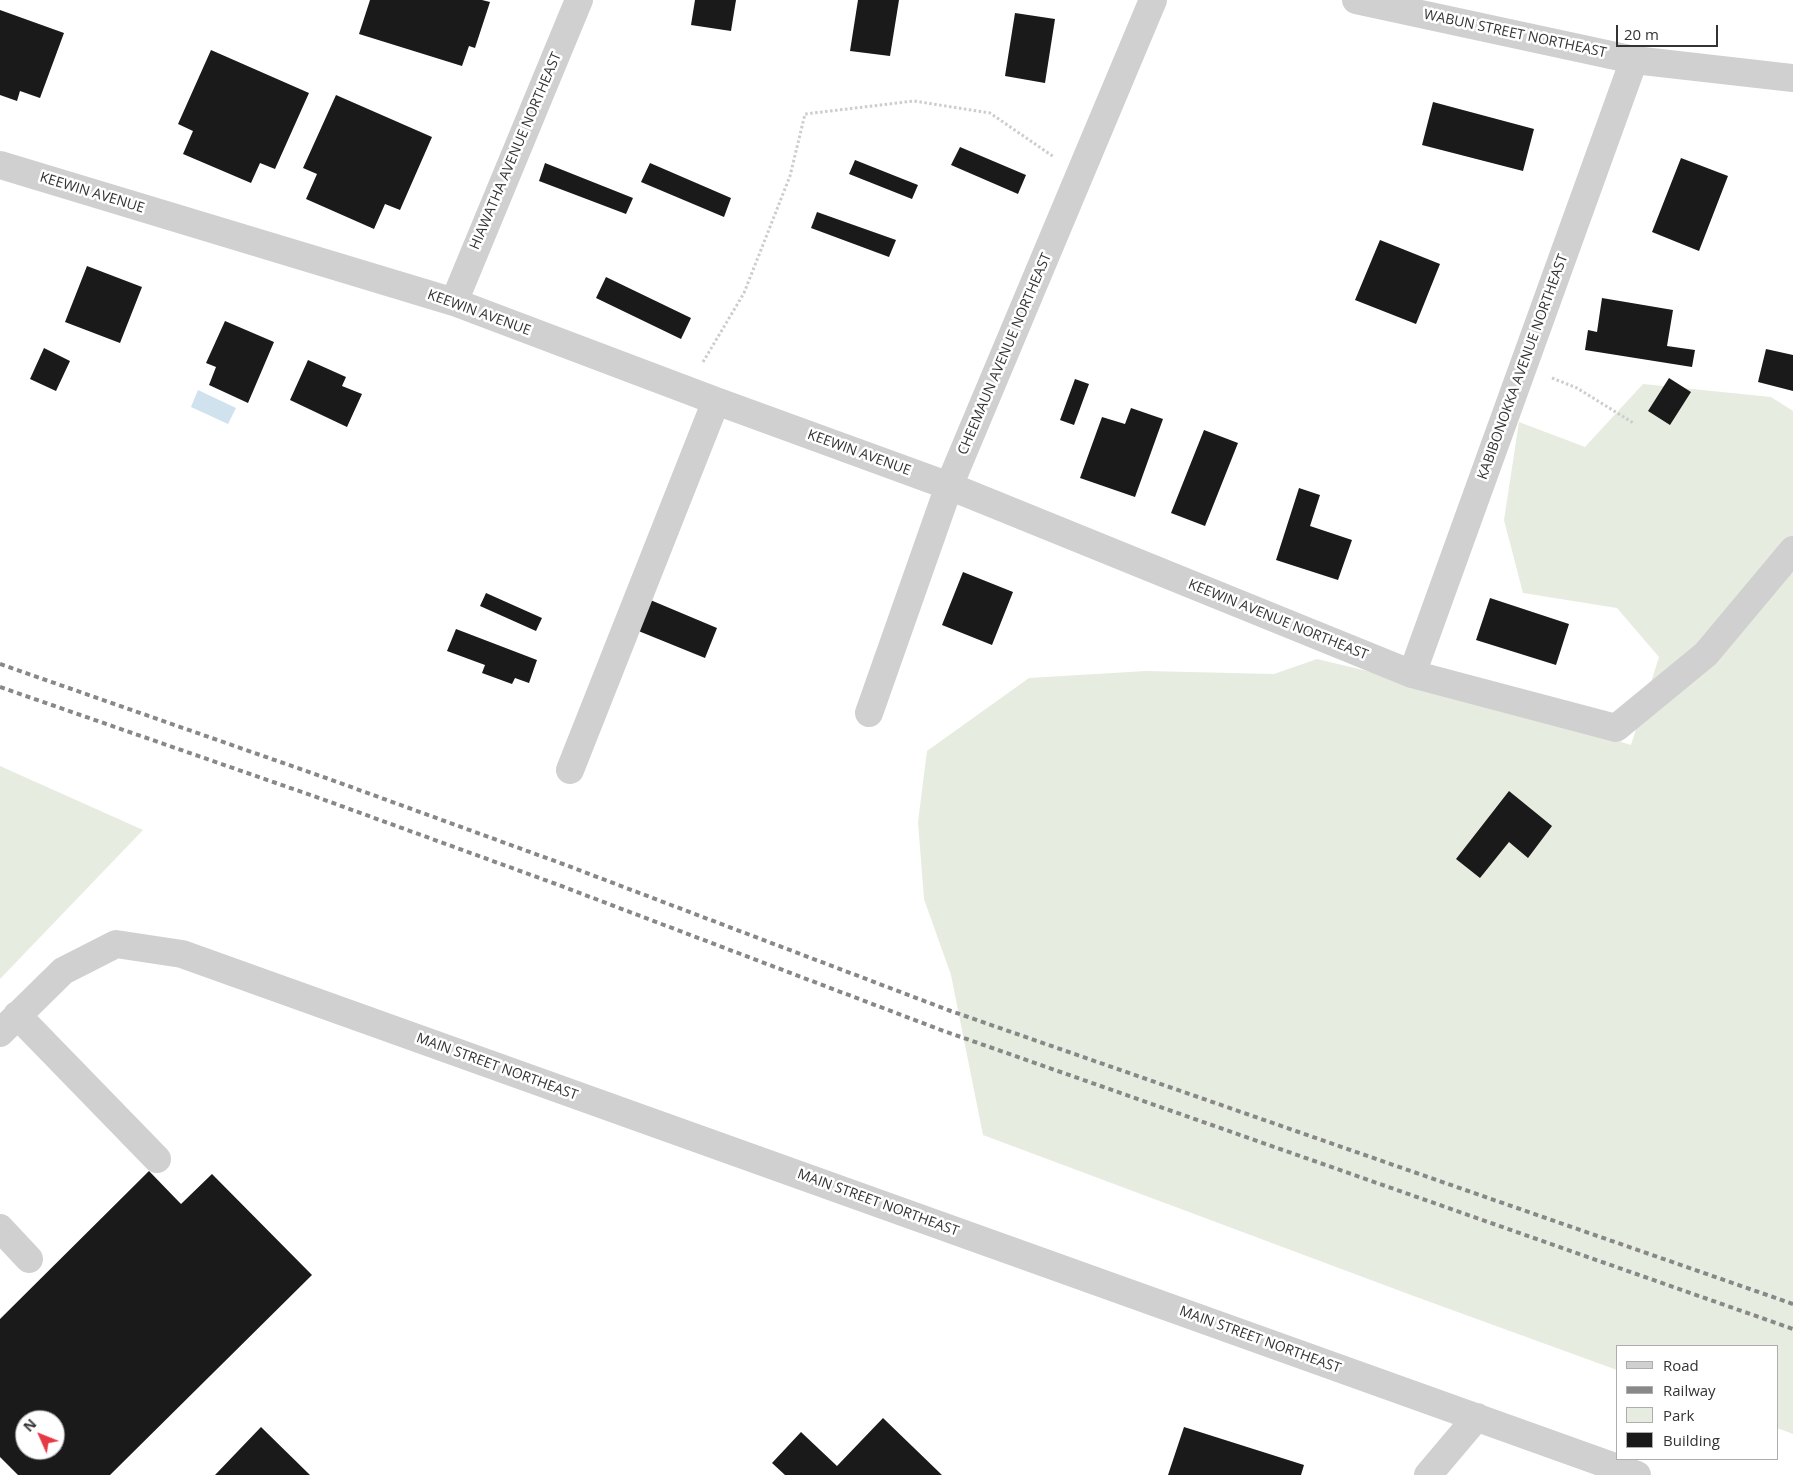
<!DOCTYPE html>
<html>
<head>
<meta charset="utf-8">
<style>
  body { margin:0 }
  #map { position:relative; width:1793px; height:1475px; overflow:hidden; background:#fff; font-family:"Open Sans",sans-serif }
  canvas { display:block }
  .legend { position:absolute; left:1616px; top:1345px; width:162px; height:115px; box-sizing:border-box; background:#fff; border:1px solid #adadad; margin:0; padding:6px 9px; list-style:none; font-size:15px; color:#333 }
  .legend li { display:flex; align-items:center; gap:10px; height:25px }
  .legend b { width:25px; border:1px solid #adadad }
  .north { position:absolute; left:15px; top:1410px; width:50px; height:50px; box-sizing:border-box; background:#fff; border:1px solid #adadad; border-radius:50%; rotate:314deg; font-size:14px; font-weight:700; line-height:20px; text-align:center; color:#333 }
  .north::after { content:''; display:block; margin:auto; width:18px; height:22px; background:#e63946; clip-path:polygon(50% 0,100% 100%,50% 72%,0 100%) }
  .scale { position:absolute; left:1616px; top:25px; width:102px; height:22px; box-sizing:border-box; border:2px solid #333; border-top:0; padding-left:6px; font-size:15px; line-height:18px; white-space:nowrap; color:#333; -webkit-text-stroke:4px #fff; paint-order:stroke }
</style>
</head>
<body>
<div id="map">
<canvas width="1793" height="1475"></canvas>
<ul class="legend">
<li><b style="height:6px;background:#d0d0d0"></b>Road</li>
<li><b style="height:6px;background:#888"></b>Railway</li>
<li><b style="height:14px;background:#e6ecdf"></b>Park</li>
<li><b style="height:14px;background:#1a1a1a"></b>Building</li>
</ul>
<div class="north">N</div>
<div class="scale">20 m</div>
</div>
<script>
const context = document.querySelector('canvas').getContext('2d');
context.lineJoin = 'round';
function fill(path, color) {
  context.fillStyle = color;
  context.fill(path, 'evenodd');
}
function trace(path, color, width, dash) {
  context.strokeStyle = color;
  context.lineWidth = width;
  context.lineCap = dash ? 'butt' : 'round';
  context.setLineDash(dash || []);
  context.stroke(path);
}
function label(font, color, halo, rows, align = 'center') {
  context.font = font + ' "Open Sans",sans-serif';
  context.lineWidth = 5;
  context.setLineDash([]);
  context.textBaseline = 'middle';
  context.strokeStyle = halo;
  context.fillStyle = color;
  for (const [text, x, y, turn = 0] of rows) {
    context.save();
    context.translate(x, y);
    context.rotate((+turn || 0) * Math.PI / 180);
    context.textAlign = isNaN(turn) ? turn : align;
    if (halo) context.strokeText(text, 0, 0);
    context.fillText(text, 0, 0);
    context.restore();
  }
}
const green = new Path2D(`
  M 1643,384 L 1771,397 L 1793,411 L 1793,1434 L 1777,1428 L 1777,1346 L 1617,1346 L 1617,1370 L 1411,1295 L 983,1135 L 951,975 L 924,899 L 918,822 L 927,751 L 1029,678 L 1146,671 L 1274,674 L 1317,659 L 1493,701 L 1631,745 L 1659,657 L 1617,608 L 1523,593 L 1504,520 L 1519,422 L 1585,447 Z
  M 0,766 L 143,830 L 0,979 Z`);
const water = new Path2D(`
  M 198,390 L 236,408 L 228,424 L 191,407 Z`);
const building = new Path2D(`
  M 370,0 L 482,0 L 490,2 L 475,48 L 469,46 L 462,66 L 359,34 Z
  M 695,0 L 736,0 L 731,31 L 691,25 Z
  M 858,0 L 899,0 L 890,56 L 850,51 Z
  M 0,10 L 64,33 L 40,98 L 20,91 L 17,101 L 0,95 Z
  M 1015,13 L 1055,19 L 1045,83 L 1005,76 Z
  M 211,50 L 309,93 L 275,169 L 260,163 L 251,183 L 183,154 L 193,131 L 178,124 Z
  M 336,95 L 432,137 L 400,210 L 385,204 L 374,229 L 306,199 L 317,174 L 303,168 Z
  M 1433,102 L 1534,129 L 1523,171 L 1422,145 Z
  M 960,147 L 1026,175 L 1018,194 L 951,165 Z
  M 1681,158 L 1728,176 L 1699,251 L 1652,232 Z
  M 855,160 L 918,185 L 912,199 L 849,174 Z
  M 545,163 L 633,198 L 626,214 L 539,181 Z
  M 650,163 L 731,198 L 724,217 L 641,182 Z
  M 817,212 L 896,240 L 889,257 L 811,228 Z
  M 1380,240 L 1440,264 L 1416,324 L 1355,300 Z
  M 87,266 L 142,287 L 120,343 L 65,322 Z
  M 606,277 L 691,318 L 681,339 L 596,298 Z
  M 1602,298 L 1673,310 L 1667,346 L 1695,350 L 1692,367 L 1585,350 L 1588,330 L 1597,332 Z
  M 225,321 L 274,342 L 248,403 L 209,385 L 216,367 L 206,363 Z
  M 44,348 L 70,361 L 56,391 L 30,379 Z
  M 1766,349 L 1793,355 L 1793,391 L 1758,382 Z
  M 308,360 L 346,377 L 342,386 L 362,394 L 347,427 L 290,400 Z
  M 1669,378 L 1691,392 L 1670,425 L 1648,411 Z
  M 1075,379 L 1089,384 L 1074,425 L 1060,420 Z
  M 1131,408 L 1163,419 L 1135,497 L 1080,478 L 1102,417 L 1125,424 Z
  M 1204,430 L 1238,443 L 1205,526 L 1171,513 Z
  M 1299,488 L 1320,495 L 1310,526 L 1352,540 L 1338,580 L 1276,560 Z
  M 963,572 L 1013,592 L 992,645 L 942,625 Z
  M 486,593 L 542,618 L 536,631 L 480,606 Z
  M 1490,598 L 1569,624 L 1556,665 L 1476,640 Z
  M 648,599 L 717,628 L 705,658 L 636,630 Z
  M 456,629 L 537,660 L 529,683 L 515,678 L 512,684 L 482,673 L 485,665 L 447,651 Z
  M 1509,791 L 1552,826 L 1528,858 L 1509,842 L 1480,878 L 1456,859 Z
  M 149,1171 L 181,1204 L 212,1174 L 312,1275 L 110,1475 L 18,1475 L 0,1457 L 0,1319 ZM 25,1420 L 55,1420 L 55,1450 L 25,1450 Z
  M 883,1418 L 942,1475 L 785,1475 L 772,1463 L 801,1432 L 837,1466 Z
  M 261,1427 L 310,1475 L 215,1475 Z
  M 1184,1427 L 1304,1465 L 1301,1475 L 1168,1475 Z`);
const path = new Path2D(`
  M 703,362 L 744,293 L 790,176 L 805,114 L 914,101 L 990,113 L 1054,157
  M 1552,378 L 1577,388 L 1635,424`);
const minor = new Path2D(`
  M 1356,0 L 1634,60 L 1793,78
  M 0,165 L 454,302 L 716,401 L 949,486 L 1412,674 L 1616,728 L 1706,654 L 1793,550
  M 454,302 L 579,0
  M 1412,674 L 1634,60
  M 869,713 L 949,486 L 1153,0
  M 570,770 L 716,401
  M 17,1015 L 157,1159
  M 0,1033 L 63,971 L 116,944 L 182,954 L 1637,1475
  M 0,1228 L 29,1259
  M 1428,1475 L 1477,1417`);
const rail = new Path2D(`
  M 0,664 L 329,779 L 563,864 L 948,1010 L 1793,1304
  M 0,687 L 322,799 L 556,884 L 941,1030 L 1793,1329`);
const streetNames = [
  ["WABUN STREET NORTHEAST",1515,34,12],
  ["HIAWATHA AVENUE NORTHEAST",516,151,-67],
  ["KEEWIN AVENUE",92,193,17],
  ["KEEWIN AVENUE",479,313,20],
  ["CHEEMAUN AVENUE NORTHEAST",1005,354,-67],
  ["KABIBONOKKA AVENUE NORTHEAST",1523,367,-70],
  ["KEEWIN AVENUE",859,453,20],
  ["KEEWIN AVENUE NORTHEAST",1278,620,22],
  ["MAIN STREET NORTHEAST",497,1067,20],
  ["MAIN STREET NORTHEAST",878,1203,20],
  ["MAIN STREET NORTHEAST",1260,1340,20]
];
fill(green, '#e6ecdf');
fill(water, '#cfe2ee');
fill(building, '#1a1a1a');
trace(path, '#cdcdcd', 3, [2.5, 2.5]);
trace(minor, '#d0d0d0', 28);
trace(rail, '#888', 4, [5, 4]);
label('14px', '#333', '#fff', streetNames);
</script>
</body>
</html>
